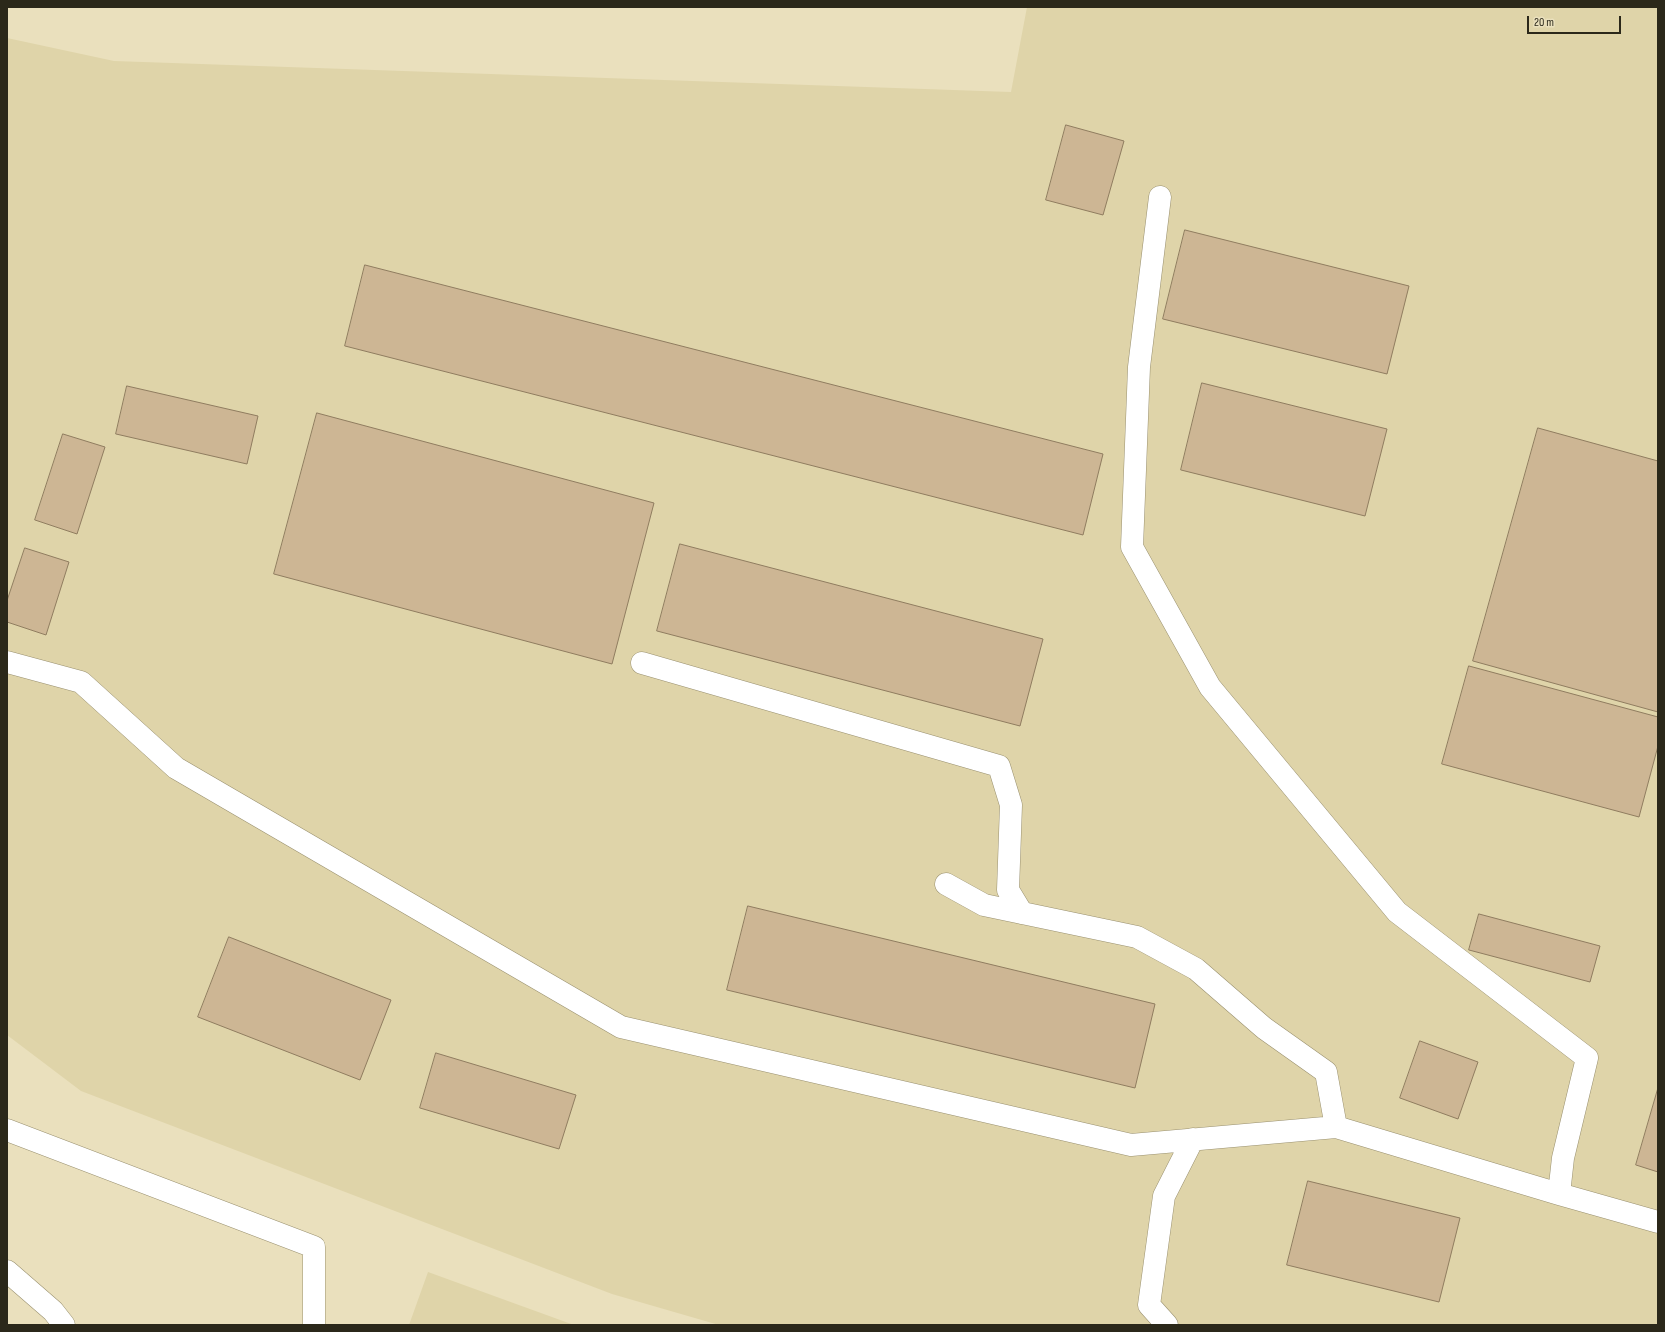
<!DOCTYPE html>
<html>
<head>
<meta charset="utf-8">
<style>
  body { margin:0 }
  #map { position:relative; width:1665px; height:1332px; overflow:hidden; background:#eae0bd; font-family:"Sofia Sans Condensed",sans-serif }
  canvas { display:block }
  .frame { position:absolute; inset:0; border:8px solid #2b281a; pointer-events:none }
  .scale { position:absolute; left:1527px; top:16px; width:94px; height:18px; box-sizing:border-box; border:2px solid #2b281a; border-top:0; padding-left:5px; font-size:12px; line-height:14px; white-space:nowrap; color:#2b281a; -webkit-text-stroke:3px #eae0bd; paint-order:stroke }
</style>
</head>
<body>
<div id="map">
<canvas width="1665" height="1332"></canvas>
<div class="frame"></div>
<div class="scale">20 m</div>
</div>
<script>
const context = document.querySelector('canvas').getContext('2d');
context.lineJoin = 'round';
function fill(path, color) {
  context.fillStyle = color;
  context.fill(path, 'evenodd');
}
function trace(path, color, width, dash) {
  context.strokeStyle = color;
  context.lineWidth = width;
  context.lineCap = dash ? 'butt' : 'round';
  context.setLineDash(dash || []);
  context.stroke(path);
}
const built = new Path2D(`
  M 1027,7 L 1658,7 L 1658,1325 L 719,1325 L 612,1294 L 81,1091 L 7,1035 L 7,38 L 114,61 L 1011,92 Z
  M 428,1272 L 574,1325 L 409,1325 Z`);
const building = new Path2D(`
  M 1066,125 L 1124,141 L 1103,215 L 1046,200 Z
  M 1185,230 L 1409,286 L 1387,374 L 1163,319 Z
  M 365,265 L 1103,454 L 1083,535 L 345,346 Z
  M 1202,383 L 1387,429 L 1365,516 L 1181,470 Z
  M 127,386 L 258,416 L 247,464 L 116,434 Z
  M 317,413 L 654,503 L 612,664 L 274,574 Z
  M 1538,428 L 1658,461 L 1658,712 L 1473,661 Z
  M 63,434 L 105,447 L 77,534 L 35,520 Z
  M 680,544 L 1043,639 L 1020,726 L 657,631 Z
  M 25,548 L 69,562 L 46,635 L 7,622 L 7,601 Z
  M 1469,666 L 1658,717 L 1658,746 L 1639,817 L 1442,764 Z
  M 748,906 L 1155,1004 L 1135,1088 L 727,990 Z
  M 1479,914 L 1600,946 L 1590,982 L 1469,950 Z
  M 229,937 L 391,1000 L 360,1080 L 198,1017 Z
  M 1420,1041 L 1478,1062 L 1458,1119 L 1400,1098 Z
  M 436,1053 L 576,1095 L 559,1149 L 420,1108 Z
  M 1658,1088 L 1658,1172 L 1636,1165 Z
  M 1308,1181 L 1460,1218 L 1439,1302 L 1287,1265 Z`);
const minor = new Path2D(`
  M 1160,197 L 1139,367 L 1132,547 L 1210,687 L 1397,912 L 1587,1058 L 1563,1158 L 1559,1194
  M 7,662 L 81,682 L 176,768 L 621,1027 L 1131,1145 L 1336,1127 L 1559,1194 L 1658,1222
  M 642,663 L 999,766 L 1011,805 L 1008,890 L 1022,913
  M 946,884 L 984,905 L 1137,937 L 1196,969 L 1264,1028 L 1326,1072 L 1336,1127
  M 7,1130 L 314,1247 L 314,1325
  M 7,1271 L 53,1311 L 64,1325
  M 1167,1325 L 1149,1305 L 1164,1196 L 1193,1139`);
fill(built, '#dfd4a9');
fill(building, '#cdb694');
trace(building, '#907d60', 1);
trace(minor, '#9a9170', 23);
trace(minor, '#fff', 22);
</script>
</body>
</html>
